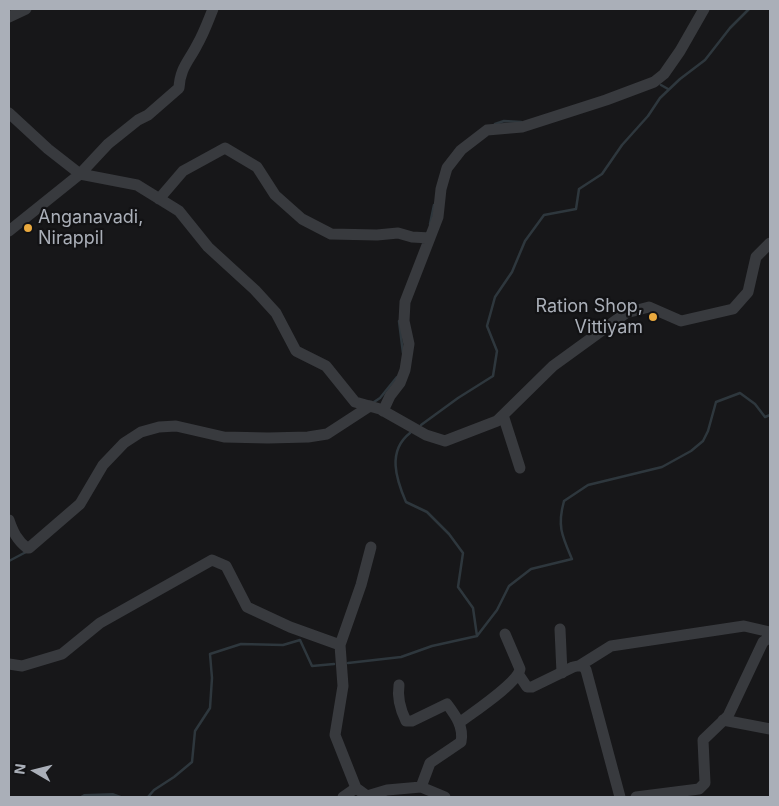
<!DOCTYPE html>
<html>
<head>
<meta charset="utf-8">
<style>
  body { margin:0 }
  #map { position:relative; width:779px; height:806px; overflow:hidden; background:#171719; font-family:Inter,sans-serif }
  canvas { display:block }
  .frame { position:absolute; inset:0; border:10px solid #aaafb8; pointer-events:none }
  .north { position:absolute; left:10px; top:746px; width:50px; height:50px; -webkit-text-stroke:4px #121214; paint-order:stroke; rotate:278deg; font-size:14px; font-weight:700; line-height:20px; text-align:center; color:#aaafb8 }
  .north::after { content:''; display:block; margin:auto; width:18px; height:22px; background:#aaafb8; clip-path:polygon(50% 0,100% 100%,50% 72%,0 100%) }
</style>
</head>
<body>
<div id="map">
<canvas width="779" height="806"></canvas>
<div class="frame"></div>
<div class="north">N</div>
</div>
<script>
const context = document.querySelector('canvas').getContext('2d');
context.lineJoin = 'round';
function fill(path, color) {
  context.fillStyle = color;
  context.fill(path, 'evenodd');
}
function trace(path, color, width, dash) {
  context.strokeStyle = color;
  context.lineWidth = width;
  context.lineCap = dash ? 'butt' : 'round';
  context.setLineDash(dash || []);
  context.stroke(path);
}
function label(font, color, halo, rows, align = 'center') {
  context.font = font + ' Inter,sans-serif';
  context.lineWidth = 4.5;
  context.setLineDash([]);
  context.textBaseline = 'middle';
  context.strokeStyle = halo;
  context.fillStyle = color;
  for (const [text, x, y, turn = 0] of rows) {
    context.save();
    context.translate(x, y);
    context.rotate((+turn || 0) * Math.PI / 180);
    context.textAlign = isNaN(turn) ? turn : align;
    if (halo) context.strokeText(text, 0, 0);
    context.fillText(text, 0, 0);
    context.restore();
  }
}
const water = new Path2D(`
  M 113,793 L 124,797 L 79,797 L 84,794 Z`);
const stream = new Path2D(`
  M 661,85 L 668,89
  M 495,124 L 504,121 L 521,122
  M 430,224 L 434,205
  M 399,321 L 403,353
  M 374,402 L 380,398 L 397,377
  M 421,425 L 458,398 L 493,376 L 497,351 L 487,326 L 495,297 L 512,272 L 525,241 L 544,215 L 576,209 L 579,189 L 602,174 L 622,145 L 648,116 L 660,98 L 680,79 L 705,60 L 730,28 L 749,9
  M 9,561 L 26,552
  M 477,636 L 497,610 L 509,586 L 531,569 L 572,559 C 562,536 557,526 564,501 L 588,485 L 662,467 L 691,451 L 703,441 L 708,431 L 716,402 L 740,393 L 755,404 L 765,417 L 770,415
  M 348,663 L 401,657 L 432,646 L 477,636 L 473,608 L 458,587 L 463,553 L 449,534 L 427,512 L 406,502 C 396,479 387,451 410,433
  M 148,797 L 154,790 L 174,777 L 192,762 L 195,731 L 210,708 L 212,678 L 210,654 L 241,644 L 283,645 L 300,640 L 312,666 L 334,664`);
const minor = new Path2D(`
  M 9,17 L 26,9
  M 9,113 L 48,149 L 80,174 L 137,185 L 179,211 L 208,247 L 255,290 L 276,313 L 296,351 L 326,366 L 355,402 L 380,409 L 426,435 L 445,441 L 497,421 L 553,366 L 626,313 L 649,307 L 681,321 L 733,309 L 748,292 L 756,257 L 770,243
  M 159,199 L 183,171 L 225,148 L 257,167 L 275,195 L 302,219 L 331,234 L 377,235 L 398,233 L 412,237 L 430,238
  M 9,231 L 80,174 L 108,144 L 138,120 L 148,115 L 179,88 C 180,68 189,61 197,45 C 204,33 208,21 213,9
  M 383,411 L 390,396 L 400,383 L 405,370 L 409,344 L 404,321 L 405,302 L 438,217 L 441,189 L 447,168 L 461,150 L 487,130 L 522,127 L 606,100 L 654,82 L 664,74 L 680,51 L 704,9
  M 503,415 L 520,468
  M 9,520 C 13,532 17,540 27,548 L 29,548 L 80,504 L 103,465 L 124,443 L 141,432 L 159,427 L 176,426 L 224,437 L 268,438 L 308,437 L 327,434 L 370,406
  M 560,629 L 562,673
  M 340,645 L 361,585 L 371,547
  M 9,664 L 22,666 L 62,654 L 100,623 L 212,560 L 226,566 L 247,607 L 290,627 L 340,645 L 343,686 L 335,735 L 356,788 L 367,796 L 387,790 L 421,787 L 445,797
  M 579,666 L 611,646 L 744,626 L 770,632
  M 519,675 L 527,687 L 532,687 L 573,667 L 582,665 L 586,670 L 620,797
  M 399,685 C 397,698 400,709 406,721 L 412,721 L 447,704 C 456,716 464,727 461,742 L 430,763 L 421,787
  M 723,720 L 770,729
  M 459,723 C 472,713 518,683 520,669 L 505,634
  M 343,797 L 356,788
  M 636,797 L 699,789 L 705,783 L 703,740 L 728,716 L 763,642 L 770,637`);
const markers = [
  [28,228,5,"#eaa93e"],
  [653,317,5,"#eaa93e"]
];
const poiNames = [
  ["Anganavadi,",38,218],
  ["Nirappil",38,239],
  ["Ration Shop,",643,307,"right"],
  ["Vittiyam",643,328,"right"]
];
fill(water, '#2e373d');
trace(stream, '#2e373d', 2.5);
trace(minor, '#383a3e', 11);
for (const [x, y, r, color] of markers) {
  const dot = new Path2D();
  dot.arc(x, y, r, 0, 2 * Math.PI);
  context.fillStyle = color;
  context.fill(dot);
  trace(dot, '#121214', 2);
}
label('18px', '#aaafb8', '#121214', poiNames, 'left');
</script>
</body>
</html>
